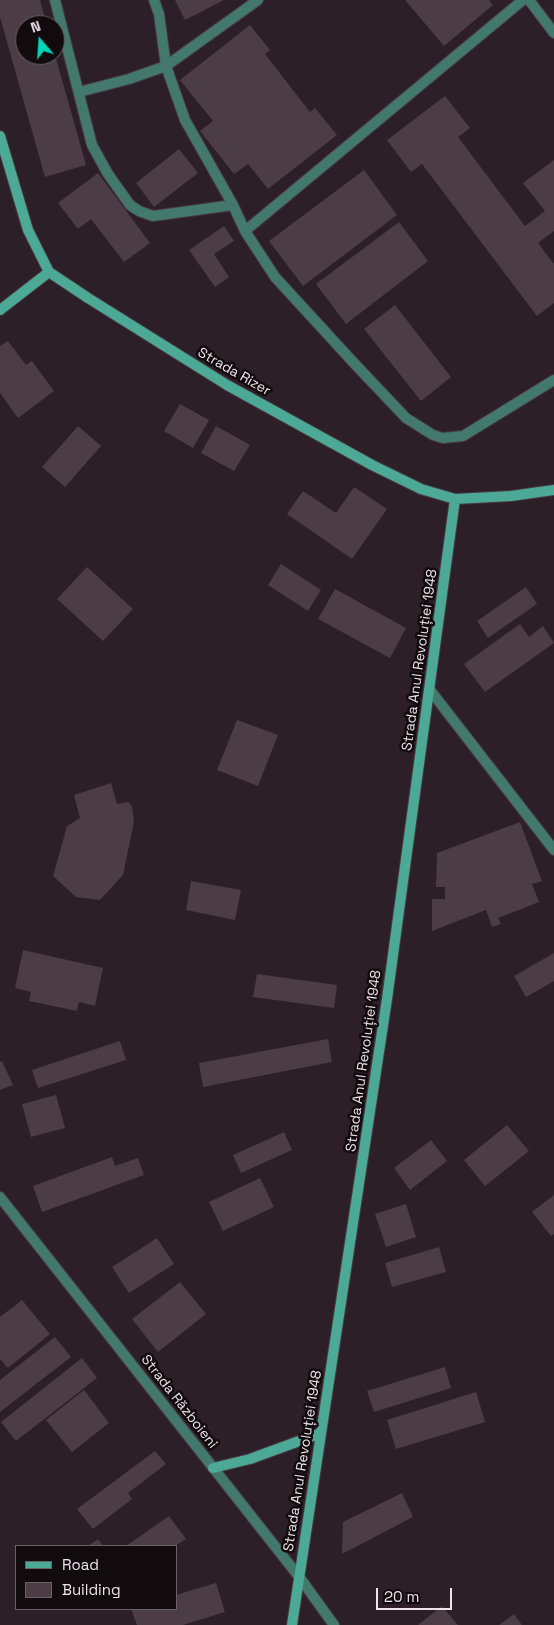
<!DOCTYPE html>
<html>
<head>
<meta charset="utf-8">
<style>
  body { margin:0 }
  #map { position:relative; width:554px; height:1625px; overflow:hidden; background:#2d1f27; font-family:"Space Grotesk",sans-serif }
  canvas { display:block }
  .legend { position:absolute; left:15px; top:1545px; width:162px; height:65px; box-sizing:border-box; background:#110b0e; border:1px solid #696165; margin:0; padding:6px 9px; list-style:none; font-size:15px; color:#ede3e8 }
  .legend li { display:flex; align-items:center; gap:10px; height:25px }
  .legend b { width:25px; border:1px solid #696165 }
  .north { position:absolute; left:15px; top:15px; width:50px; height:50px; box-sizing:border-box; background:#110b0e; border:1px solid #696165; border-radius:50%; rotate:342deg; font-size:14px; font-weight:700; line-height:20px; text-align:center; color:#ede3e8 }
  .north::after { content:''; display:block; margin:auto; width:18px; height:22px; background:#00d5b7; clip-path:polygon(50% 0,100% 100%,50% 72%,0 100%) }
  .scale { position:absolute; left:376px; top:1588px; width:76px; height:22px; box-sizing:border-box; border:2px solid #ede3e8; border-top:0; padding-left:6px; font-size:15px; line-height:18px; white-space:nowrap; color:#ede3e8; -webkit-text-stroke:4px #110b0e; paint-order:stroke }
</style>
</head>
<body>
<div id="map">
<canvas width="554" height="1625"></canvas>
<ul class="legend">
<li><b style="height:6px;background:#4ca996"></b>Road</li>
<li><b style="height:14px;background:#4c3c45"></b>Building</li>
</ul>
<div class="north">N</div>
<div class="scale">20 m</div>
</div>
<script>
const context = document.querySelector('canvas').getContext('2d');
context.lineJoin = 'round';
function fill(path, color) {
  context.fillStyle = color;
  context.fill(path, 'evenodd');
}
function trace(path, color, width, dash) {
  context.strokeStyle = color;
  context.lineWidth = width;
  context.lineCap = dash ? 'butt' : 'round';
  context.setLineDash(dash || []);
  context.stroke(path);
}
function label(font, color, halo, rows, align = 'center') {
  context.font = font + ' "Space Grotesk",sans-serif';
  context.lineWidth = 5;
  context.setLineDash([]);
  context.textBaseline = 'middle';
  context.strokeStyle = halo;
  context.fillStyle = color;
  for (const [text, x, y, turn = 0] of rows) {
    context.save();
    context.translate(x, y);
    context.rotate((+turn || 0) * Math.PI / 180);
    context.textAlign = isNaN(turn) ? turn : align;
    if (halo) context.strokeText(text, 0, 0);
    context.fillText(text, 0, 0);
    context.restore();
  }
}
const building = new Path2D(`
  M 0,0 L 40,0 L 47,25 L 25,25 L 25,55 L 55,55 L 86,165 L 45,177 L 0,17 Z
  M 175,0 L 224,0 L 185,20 Z
  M 405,0 L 489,0 L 493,5 L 444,46 Z
  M 250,25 L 270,50 L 265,54 L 310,112 L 315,108 L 337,135 L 268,189 L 248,164 L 234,174 L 200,131 L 213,121 L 180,80 Z
  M 445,96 L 470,128 L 458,137 L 525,226 L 545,211 L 523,183 L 554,160 L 554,231 L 538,243 L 554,264 L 554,303 L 537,316 L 422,164 L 411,172 L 387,140 Z
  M 179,149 L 198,173 L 154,207 L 136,183 Z
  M 364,170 L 397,215 L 303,286 L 269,241 Z
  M 98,173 L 150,243 L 124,262 L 91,219 L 78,229 L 58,203 Z
  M 399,222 L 428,261 L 346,324 L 316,284 Z
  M 224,226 L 234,241 L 214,254 L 229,277 L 215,287 L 189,250 Z
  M 395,305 L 451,377 L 421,401 L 364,329 Z
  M 8,341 L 26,365 L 32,361 L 54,391 L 18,418 L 0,393 L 0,346 Z
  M 180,404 L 209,420 L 193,448 L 164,431 Z
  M 78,426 L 101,446 L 65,487 L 42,467 Z
  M 216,426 L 250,445 L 234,471 L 201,453 Z
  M 354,487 L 387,509 L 352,559 L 287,514 L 303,491 L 336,513 Z
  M 281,564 L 321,590 L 308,611 L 268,585 Z
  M 87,567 L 133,609 L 103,641 L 57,599 Z
  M 526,587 L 537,604 L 488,638 L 477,621 Z
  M 335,589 L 406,628 L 390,658 L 318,619 Z
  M 520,624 L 529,637 L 543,626 L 554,643 L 485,692 L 464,664 Z
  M 237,720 L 278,735 L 258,786 L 217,770 Z
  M 111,783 L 117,804 L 128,802 L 132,806 L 134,822 L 123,875 L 100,900 L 76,897 L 53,876 L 67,826 L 80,818 L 74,795 Z
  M 520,822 L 542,881 L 532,884 L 539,902 L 498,918 L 501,924 L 492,927 L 486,910 L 432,931 L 432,899 L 445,899 L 445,887 L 436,887 L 437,853 Z
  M 191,881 L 241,890 L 235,920 L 186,910 Z
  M 23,950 L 103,968 L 95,1006 L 79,1002 L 77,1011 L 29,1001 L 31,992 L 15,988 Z
  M 554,953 L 554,981 L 526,997 L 514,976 Z
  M 257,974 L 337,985 L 334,1008 L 253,997 Z
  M 328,1039 L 332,1062 L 203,1087 L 199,1063 Z
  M 120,1041 L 126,1060 L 38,1088 L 32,1070 Z
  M 2,1061 L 13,1085 L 0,1090 L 0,1062 Z
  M 56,1095 L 65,1128 L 31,1137 L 22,1104 Z
  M 507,1125 L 529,1151 L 485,1186 L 464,1160 Z
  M 284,1132 L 292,1150 L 241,1173 L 233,1155 Z
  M 431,1140 L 447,1161 L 410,1190 L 394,1168 Z
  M 112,1157 L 115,1166 L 138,1158 L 144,1175 L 42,1212 L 33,1186 Z
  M 260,1178 L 274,1207 L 223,1231 L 209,1202 Z
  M 554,1195 L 554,1234 L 551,1236 L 532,1212 Z
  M 406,1204 L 416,1237 L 386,1247 L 375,1214 Z
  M 157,1238 L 174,1264 L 129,1293 L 112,1267 Z
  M 439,1247 L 446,1272 L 392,1287 L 385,1263 Z
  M 180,1282 L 206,1314 L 158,1352 L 132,1319 Z
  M 22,1300 L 50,1334 L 8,1368 L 0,1359 L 0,1317 Z
  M 55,1337 L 71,1357 L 0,1412 L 0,1380 Z
  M 82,1358 L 97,1378 L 16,1441 L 1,1422 Z
  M 445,1367 L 451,1388 L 374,1412 L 367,1391 Z
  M 84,1390 L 109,1423 L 72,1452 L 46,1420 Z
  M 476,1392 L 485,1422 L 396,1449 L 387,1420 Z
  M 155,1451 L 166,1464 L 128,1493 L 132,1499 L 93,1529 L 77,1509 Z
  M 402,1493 L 413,1517 L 342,1554 L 343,1522 Z
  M 169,1516 L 186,1539 L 175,1546 L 126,1546 Z
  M 98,1539 L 103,1546 L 88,1546 Z
  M 216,1583 L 225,1612 L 183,1625 L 137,1625 L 131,1609 L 176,1609 L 176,1595 Z
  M 442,1606 L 458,1625 L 418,1625 Z
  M 514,1614 L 522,1625 L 499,1625 Z`);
const lane = new Path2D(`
  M 55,0 L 92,145 L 108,174 L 130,205 L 139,211 L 153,216 L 233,205
  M 154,0 L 159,14 L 166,66 L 185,120 L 233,205 L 245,231 L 275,277 L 353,362 L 406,418 L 433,435 L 443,438 L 463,436 L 554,380
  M 529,0 L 554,33
  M 79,92 L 129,79 L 166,66 L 258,0
  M 245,231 L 523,0`);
const street = new Path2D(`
  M 430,690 L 554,850
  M 0,1197 L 300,1578 L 334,1625`);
const secondary = new Path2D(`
  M 0,136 L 28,230 L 49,272 L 88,298 L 227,385 L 372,465 L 421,489 L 455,499 L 511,496 L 554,490
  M 0,310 L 49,272
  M 213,1468 L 250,1459 L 321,1433
  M 292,1625 L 387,999 L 455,499`);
const streetNames = [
  ["Strada Rizer",234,372,30],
  ["Strada Anul Revoluției 1948",420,660,-82],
  ["Strada Anul Revoluției 1948",364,1061,-82],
  ["Strada Războieni",179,1402,52],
  ["Strada Anul Revoluției 1948",303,1461,-81]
];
fill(building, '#4c3c45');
trace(lane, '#483a42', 12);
trace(street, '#483a42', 12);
trace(secondary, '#483a42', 12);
trace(lane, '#42796c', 10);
trace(street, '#42796c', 10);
trace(secondary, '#4ca996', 10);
label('14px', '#ede3e8', '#110b0e', streetNames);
</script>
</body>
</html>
